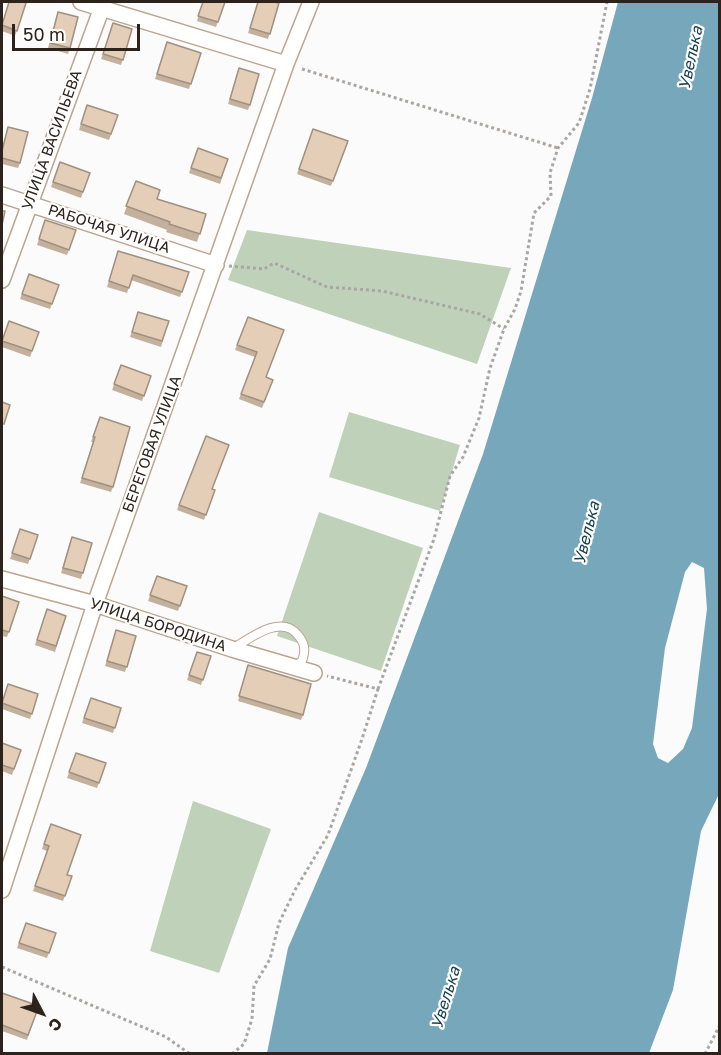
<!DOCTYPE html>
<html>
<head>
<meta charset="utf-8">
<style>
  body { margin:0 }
  #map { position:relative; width:721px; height:1055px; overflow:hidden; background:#fbfbfb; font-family:"Golos Text",sans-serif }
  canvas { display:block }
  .frame { position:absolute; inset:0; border:3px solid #2c241c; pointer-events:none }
  .north { position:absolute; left:12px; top:983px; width:60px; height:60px; -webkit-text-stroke:4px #fff; paint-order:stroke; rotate:131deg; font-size:16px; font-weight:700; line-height:24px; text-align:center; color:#2c241c }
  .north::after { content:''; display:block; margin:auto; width:21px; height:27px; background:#2c241c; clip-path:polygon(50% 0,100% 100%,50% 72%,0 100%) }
  .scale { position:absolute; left:12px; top:24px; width:128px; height:27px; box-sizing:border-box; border:3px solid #2c241c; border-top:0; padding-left:8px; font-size:18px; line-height:21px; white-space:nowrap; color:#2c241c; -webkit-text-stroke:4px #fff; paint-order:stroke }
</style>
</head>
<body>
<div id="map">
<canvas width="721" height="1055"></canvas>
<div class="frame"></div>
<div class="north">С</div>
<div class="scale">50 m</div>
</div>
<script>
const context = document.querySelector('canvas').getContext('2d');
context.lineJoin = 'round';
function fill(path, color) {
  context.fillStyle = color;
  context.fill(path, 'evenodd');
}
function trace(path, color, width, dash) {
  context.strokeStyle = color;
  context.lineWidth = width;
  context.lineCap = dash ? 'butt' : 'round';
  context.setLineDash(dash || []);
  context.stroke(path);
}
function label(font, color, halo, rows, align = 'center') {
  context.font = font + ' "Golos Text",sans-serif';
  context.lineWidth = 4.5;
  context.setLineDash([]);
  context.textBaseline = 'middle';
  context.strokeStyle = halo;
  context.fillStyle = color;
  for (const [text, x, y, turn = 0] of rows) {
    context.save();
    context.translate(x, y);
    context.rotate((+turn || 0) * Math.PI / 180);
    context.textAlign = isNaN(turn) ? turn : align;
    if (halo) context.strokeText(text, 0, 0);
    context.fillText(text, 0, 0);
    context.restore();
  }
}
const green = new Path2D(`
  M 247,230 L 511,268 L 477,364 L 228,280 Z
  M 349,412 L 460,445 L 440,511 L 329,477 Z
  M 319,512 L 423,548 L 381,671 L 277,636 Z
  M 193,801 L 271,829 L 219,973 L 150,951 Z`);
const water = new Path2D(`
  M 618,2 L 719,2 L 719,794 L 701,831 L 673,990 L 649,1053 L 267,1053 L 288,948 L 366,768 L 483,454 L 592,98 ZM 692,562 L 704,568 L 707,609 L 692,728 L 683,749 L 668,763 L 658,758 L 653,744 L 665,648 L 685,572 Z`);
const path = new Path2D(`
  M 302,69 L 558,148
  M 229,266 L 264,269 L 274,263 L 327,287 L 382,291 L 480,314 L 504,329
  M 378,689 L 434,539 L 450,476 L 463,457 L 479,418 L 490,368 L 504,329 L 515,309 L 521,291 L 534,213 L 551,196 L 550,173 L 558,148 L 579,123 L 590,89 L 607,2
  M 2,967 L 166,1037 L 190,1054
  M 232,1054 L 244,1044 L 252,1019 L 254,986 L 270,959 L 279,923 L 295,890 L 328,835 L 362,739 L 378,689 L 327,676
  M 705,1054 L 720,1025`);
const lane = new Path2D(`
  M 232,649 C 249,639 280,614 297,634 C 305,643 306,650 302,661 L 294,667`);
const street = new Path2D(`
  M 81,2 L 286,64
  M 2,195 L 216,265
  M 2,280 L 104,2
  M 2,579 L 95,604 L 232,649 L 314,673
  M 2,890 L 95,604 L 286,64 L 311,2`);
const wall = new Path2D(`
  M 203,2 L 225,2 L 216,27 L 197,21 Z
  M 258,2 L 279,3 L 268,39 L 248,33 Z
  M 26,3 L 15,36 L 2,31 L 2,24 Z
  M 58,12 L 70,48 L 68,54 L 48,48 Z
  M 113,23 L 132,29 L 121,65 L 101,59 Z
  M 167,42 L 201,53 L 189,89 L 155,79 Z
  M 239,68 L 250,105 L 248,110 L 228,104 Z
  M 87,105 L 118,115 L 109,140 L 79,130 Z
  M 8,127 L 20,163 L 18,168 L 2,164 L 2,149 Z
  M 313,129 L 348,141 L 331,186 L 297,174 Z
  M 198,148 L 228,159 L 220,184 L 189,173 Z
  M 60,162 L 90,173 L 81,198 L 51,187 Z
  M 136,181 L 157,199 L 206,214 L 197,242 L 166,232 L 167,230 L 124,214 Z
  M 45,220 L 76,230 L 67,255 L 37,245 Z
  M 118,251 L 189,272 L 180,297 L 131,280 L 127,293 L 107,287 Z
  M 29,274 L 52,304 L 50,309 L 20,299 Z
  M 138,312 L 169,321 L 161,347 L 130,337 Z
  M 248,317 L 266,377 L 273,380 L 262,408 L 239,399 L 255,357 L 235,350 Z
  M 9,321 L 39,332 L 30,357 L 2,347 L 2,342 Z
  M 121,365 L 151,376 L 142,401 L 112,390 Z
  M 100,417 L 113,487 L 111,492 L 80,483 L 93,442 L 91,442 Z
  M 206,436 L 212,489 L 215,490 L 204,520 L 177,510 Z
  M 20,529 L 38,535 L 28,564 L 10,559 Z
  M 70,542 L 92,543 L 81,579 L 61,573 Z
  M 157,576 L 187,586 L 178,611 L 148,601 Z
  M 2,596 L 19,602 L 7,637 L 2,636 Z
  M 47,609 L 66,616 L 55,652 L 35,645 Z
  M 116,630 L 136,636 L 125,672 L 105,666 Z
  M 197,652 L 211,656 L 201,685 L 187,680 Z
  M 248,665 L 303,715 L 301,720 L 238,701 Z
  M 38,694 L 30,719 L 2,709 L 2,702 Z
  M 91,698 L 121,708 L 113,733 L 82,723 Z
  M 2,743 L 21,750 L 12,775 L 2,771 Z
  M 76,753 L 106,763 L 97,788 L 67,778 Z
  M 51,824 L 67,875 L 72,876 L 63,901 L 33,891 L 47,851 L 42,849 Z
  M 26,923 L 56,933 L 47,958 L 17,948 Z
  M 2,994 L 39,1006 L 27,1040 L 2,1031 Z`);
const building = new Path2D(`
  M 9,2 L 23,2 L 26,3 L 17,31 L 2,25 Z
  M 203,2 L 225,2 L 218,22 L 198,16 Z
  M 258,2 L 274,2 L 279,3 L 270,34 L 250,28 Z
  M 58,12 L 78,17 L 70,48 L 50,43 Z
  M 113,23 L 132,29 L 123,60 L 103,54 Z
  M 167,42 L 201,53 L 191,84 L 157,74 Z
  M 239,68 L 259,74 L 250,105 L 230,99 Z
  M 87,105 L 118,115 L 111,134 L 81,124 Z
  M 8,127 L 28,132 L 20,163 L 2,158 L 2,151 Z
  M 313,129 L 348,141 L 333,181 L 299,169 Z
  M 198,148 L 228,159 L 221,178 L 191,168 Z
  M 60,162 L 90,173 L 83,192 L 53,182 Z
  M 136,181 L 160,190 L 157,199 L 206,214 L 200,234 L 169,224 L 170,222 L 126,206 Z
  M 2,211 L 5,211 L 2,225 Z
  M 45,220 L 76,230 L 69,250 L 39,239 Z
  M 118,251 L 189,272 L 182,292 L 133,275 L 129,288 L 109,281 Z
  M 29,274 L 59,285 L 52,304 L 22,294 Z
  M 138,312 L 169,321 L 162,341 L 132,332 Z
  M 248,317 L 284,330 L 266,377 L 273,380 L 264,402 L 241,394 L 257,352 L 237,345 Z
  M 9,321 L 39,332 L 32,351 L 2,341 Z
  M 121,365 L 151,376 L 144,396 L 114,384 Z
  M 2,402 L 10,405 L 4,424 L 2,424 Z
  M 100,417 L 130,427 L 113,487 L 82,478 L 95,437 L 93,437 Z
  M 206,436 L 229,445 L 212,489 L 215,490 L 206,515 L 179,505 Z
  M 20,529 L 38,535 L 30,559 L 12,553 Z
  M 72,537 L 92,543 L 83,573 L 63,568 Z
  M 157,576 L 187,586 L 180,606 L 150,595 Z
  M 2,596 L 19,602 L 9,632 L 2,630 Z
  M 47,609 L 66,616 L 56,646 L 37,640 Z
  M 116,630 L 136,636 L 127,667 L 107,661 Z
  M 197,652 L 211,656 L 203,680 L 189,675 Z
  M 248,665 L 311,684 L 303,715 L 239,696 Z
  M 8,684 L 38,694 L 32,714 L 2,703 Z
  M 91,698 L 121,708 L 115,728 L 84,718 Z
  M 2,743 L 21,750 L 14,769 L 2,765 Z
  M 76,753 L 106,763 L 99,783 L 69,772 Z
  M 51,824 L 81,835 L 67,875 L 72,876 L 65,896 L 35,886 L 49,846 L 44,844 Z
  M 26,923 L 56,933 L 49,953 L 19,943 Z
  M 2,993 L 39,1006 L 28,1035 L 2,1025 Z`);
const streetNames = [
  ["УЛИЦА ВАСИЛЬЕВА",52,140,-70],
  ["РАБОЧАЯ УЛИЦА",109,229,18],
  ["БЕРЕГОВАЯ УЛИЦА",152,444,-70],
  ["УЛИЦА БОРОДИНА",158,625,18]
];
const waterNames = [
  ["Увелька",691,58,-78],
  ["Увелька",587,533,-76],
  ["Увелька",446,998,-73]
];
fill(green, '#bfd2b9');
fill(water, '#77a7bb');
trace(lane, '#baa58f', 10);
trace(street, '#baa58f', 18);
trace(path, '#a9a6a3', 3, [3, 3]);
trace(lane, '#fff', 8);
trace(street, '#fff', 15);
fill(wall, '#c4b19d');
fill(building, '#e4ceb7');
trace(building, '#a09080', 1.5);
label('15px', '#2c241c', '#fff', streetNames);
label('italic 16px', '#133e4e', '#fff', waterNames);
</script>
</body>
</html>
